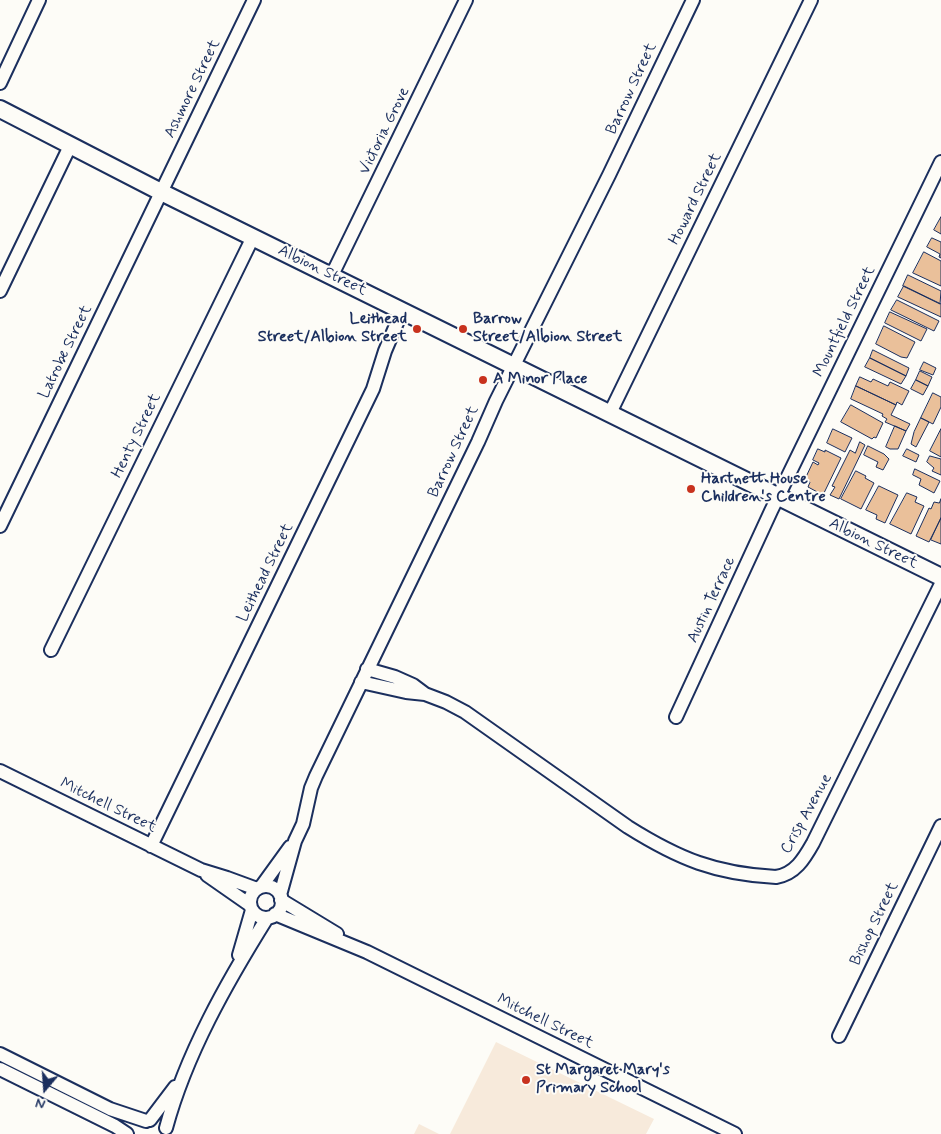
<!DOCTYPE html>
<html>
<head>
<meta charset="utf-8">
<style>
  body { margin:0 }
  #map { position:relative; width:941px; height:1134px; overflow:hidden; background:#fdfcf7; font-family:Mynerve,sans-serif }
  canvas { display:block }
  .north { position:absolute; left:20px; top:1064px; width:50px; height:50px; -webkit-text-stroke:4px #fdfcf7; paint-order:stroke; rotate:198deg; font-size:14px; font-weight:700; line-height:20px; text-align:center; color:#1b2f5e }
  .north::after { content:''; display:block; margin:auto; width:18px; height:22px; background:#1b2f5e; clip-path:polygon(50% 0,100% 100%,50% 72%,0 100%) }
</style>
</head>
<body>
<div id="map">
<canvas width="941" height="1134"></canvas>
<div class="north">N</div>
</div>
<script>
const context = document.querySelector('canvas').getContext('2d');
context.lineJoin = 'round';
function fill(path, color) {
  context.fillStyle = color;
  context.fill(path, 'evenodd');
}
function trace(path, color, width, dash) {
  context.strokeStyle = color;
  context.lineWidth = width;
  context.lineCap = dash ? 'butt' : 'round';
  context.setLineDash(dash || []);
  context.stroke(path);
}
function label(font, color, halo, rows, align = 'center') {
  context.font = font + ' Mynerve,sans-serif';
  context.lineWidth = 4;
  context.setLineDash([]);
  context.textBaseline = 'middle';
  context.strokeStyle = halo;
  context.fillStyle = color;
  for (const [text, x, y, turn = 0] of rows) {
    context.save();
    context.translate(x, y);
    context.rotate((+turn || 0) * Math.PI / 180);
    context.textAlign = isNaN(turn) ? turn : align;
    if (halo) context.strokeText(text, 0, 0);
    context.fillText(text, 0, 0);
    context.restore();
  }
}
const built = new Path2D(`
  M 496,1042 L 654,1119 L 646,1134 L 450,1134 Z
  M 419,1124 L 439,1134 L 414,1134 Z`);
const building = new Path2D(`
  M 941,217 L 941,234 L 934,230 Z
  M 932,238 L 941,242 L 941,258 L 939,257 L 940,254 L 927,247 Z
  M 924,252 L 941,261 L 941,286 L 913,273 Z
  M 908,275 L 941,291 L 940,304 L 903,286 Z
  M 904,286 L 941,304 L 941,317 L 898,297 Z
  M 897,300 L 939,321 L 934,331 L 891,310 Z
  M 890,312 L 927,329 L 921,341 L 885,323 Z
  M 884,326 L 915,342 L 907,358 L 901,357 L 876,344 Z
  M 873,350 L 909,368 L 906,376 L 870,358 Z
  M 870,358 L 906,376 L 901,384 L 865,367 Z
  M 924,362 L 936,368 L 933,375 L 920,370 Z
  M 920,371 L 932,377 L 928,386 L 916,380 Z
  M 860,377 L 871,382 L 873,379 L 888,386 L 890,382 L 909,391 L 902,405 L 897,402 L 896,405 L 856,386 Z
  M 916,380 L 928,386 L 923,395 L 911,389 Z
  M 856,386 L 896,405 L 891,415 L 910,424 L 906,431 L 885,422 L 887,419 L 882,416 L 883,414 L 851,399 Z
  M 933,393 L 941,397 L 941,407 L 933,424 L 921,418 Z
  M 851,405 L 883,423 L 876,438 L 874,437 L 872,439 L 841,422 Z
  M 921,418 L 929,422 L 916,447 L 911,444 L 914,432 Z
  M 895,426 L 906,431 L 898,449 L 890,449 L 886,447 Z
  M 833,429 L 852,438 L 845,452 L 827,443 Z
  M 941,429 L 941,457 L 930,451 Z
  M 860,442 L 865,445 L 839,499 L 830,495 L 835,487 L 832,486 L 850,450 L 855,453 Z
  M 868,446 L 884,454 L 889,459 L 883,470 L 876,467 L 878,462 L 864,455 Z
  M 818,449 L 825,452 L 825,450 L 841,458 L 823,495 L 808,487 L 810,482 L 805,479 L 813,462 L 818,465 L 819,463 L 813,460 Z
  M 907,449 L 919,455 L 916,462 L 903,456 Z
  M 930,456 L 941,459 L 941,475 L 932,471 L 934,468 L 927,462 Z
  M 915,469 L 940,481 L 934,493 L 919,485 L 921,479 L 913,475 Z
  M 856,471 L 866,476 L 865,478 L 874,483 L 861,509 L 841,499 Z
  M 879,486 L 898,495 L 885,523 L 876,519 L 877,515 L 866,510 Z
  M 907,493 L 917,497 L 915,502 L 924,506 L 911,534 L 890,524 Z
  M 941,499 L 941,518 L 929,542 L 916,536 L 929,508 L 931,509 L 934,502 L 939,503 Z
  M 941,518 L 941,544 L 931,540 Z`);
const minor = new Path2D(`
  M 0,83 L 39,0
  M 332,275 L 466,0
  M 0,291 L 70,146
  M 610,413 L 811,0
  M 0,526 L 254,0
  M 51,650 L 253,237
  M 367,669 L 395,677 L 413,685 L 425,694 L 446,702 L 465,712 L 628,827 C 679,859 716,874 776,877 C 795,874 804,859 813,843 L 941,584
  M 361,682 L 406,692 L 425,694
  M 676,717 L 771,511 L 941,162
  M 0,771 L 201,870 L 227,878 L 257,889
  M 151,846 L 373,389 L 385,351 L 402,311
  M 207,875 L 250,905
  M250 902a16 16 0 1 1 32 0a16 16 0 1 1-32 0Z
  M 261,887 L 290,847
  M 280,895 L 295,841 L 303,824 L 311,788 L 316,776 L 478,442 L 496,401 L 609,175 L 693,0
  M 281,900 L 337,934
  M 275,914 L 367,952 L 735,1134
  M 239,955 L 252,910
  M 839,1036 L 941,826
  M 0,1054 L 110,1109 L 146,1121
  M 0,1069 L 115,1126 L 127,1134
  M 150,1120 L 175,1087
  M 166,1128 C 186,1054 227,982 267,918`);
const tertiary = new Path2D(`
  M 0,109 L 161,192 L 941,577`);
const markers = [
  [417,329,5,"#c8321e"],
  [463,329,5,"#c8321e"],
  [483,380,5,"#c8321e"],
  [691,489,5,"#c8321e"],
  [526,1080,5,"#c8321e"]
];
const streetNames = [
  ["Ashmore Street",193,89,-64],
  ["Barrow Street",632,89,-65],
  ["Victoria Grove",385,131,-64],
  ["Howard Street",696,199,-64],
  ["Albion Street",322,271,26],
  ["Mountfield Street",845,322,-64],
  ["Latrobe Street",66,352,-64],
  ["Henty Street",137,436,-64],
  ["Barrow Street",454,452,-65],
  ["Albion Street",873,544,26],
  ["Leithead Street",266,573,-64],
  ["Austin Terrace",712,600,-65],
  ["Mitchell Street",108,806,26],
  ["Crisp Avenue",807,814,-61],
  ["Bishop Street",875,924,-64],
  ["Mitchell Street",545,1022,26]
];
const poiNames = [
  ["Leithead",407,320,"right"],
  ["Street/Albion Street",407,338,"right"],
  ["Barrow",473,320],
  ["Street/Albion Street",473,338],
  ["A Minor Place",493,380],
  ["Hartnett House",701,480],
  ["Children's Centre",701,498],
  ["St Margaret Mary's",536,1071],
  ["Primary School",536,1089]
];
fill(built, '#f7eadb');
fill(building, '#eac09a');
trace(building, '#1b2f5e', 1);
trace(minor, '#1b2f5e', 16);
trace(tertiary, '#1b2f5e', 20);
trace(minor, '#fdfcf7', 12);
trace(tertiary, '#fdfcf7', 16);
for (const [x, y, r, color] of markers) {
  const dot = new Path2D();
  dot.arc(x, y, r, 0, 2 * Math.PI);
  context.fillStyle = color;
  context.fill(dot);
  trace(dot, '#fdfcf7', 2);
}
label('16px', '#1b2f5e', '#fdfcf7', streetNames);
label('bold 16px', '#1b2f5e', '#fdfcf7', poiNames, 'left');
</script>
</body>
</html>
